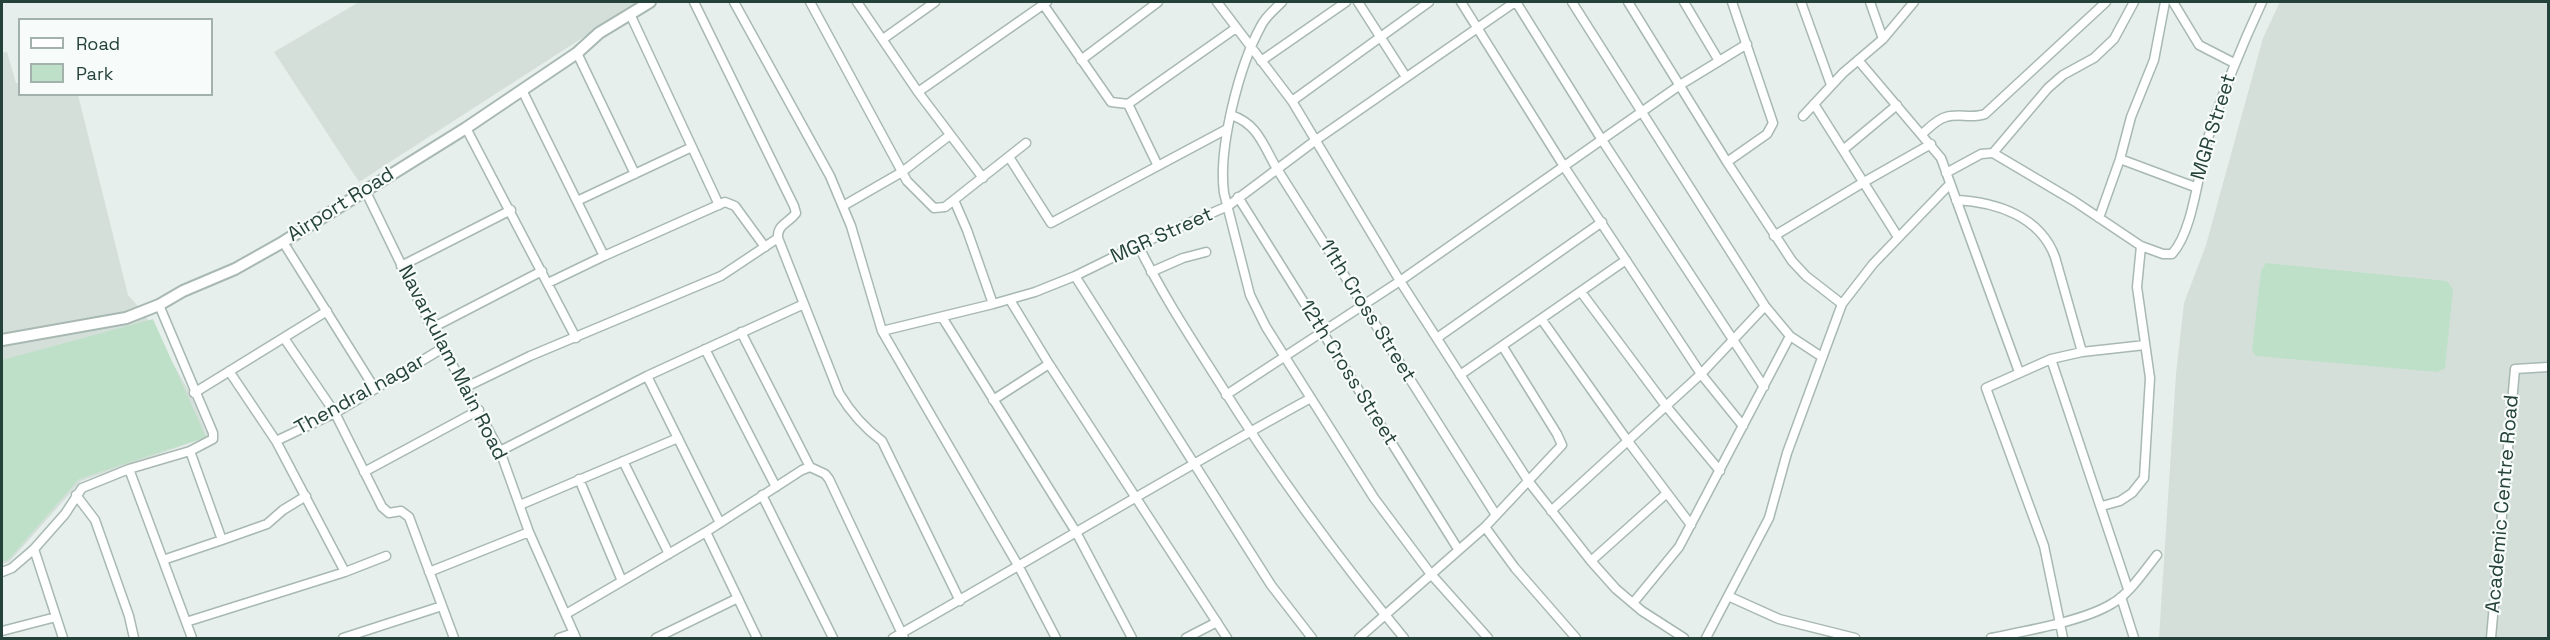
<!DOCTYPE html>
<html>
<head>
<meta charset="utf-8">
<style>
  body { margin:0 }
  #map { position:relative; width:2550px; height:640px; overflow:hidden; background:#e6efeb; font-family:"Space Grotesk",sans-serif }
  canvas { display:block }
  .frame { position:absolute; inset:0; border:3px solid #24423a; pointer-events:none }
  .legend { position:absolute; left:18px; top:18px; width:195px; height:78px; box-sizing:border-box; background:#f7fbf9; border:2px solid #a3b1ad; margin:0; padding:8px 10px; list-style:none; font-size:18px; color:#24423a }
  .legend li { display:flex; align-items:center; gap:12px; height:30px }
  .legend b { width:30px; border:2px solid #a3b1ad }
</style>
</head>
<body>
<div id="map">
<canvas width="2550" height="640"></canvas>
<div class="frame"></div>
<ul class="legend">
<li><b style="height:8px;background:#fff"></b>Road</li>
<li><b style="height:16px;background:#bfe0c8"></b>Park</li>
</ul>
</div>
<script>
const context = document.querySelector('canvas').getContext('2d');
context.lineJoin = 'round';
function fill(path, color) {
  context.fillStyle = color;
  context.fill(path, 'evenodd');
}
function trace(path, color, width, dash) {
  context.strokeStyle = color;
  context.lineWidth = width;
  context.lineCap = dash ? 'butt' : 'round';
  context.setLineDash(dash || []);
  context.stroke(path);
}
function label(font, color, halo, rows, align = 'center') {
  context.font = font + ' "Space Grotesk",sans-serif';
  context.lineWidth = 4.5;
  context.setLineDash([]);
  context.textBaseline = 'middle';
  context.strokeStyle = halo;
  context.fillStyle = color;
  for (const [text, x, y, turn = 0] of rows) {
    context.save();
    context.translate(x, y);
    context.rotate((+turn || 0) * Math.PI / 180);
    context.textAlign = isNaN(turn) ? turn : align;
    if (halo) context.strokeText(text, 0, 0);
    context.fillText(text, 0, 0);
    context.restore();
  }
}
const built = new Path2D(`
  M 359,2 L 638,2 L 359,182 L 274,52 Z
  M 2280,2 L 2548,2 L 2548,638 L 2159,638 L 2176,374 L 2184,303 L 2206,245 L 2263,38 Z
  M 7,52 L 16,83 L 19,83 L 20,94 L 78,95 L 128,295 L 144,313 L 190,393 L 208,437 L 81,481 L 9,562 L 2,564 L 2,53 Z`);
const green = new Path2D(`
  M 2266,263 L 2447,281 L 2453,289 L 2445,368 L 2437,372 L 2256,356 L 2252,350 L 2261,271 Z
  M 153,319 L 206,437 L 79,479 L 8,560 L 2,562 L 2,360 Z`);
const minor = new Path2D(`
  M 694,2 L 794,206 L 796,213 C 789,223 777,224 778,238 L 839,393 C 851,413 863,427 882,441 L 960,601
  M 734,2 L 830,176 L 851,226 L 882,331 L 1019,567 L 1056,638
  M 810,2 L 907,181 L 934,208 L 945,207 L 1026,143
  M 857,2 L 918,92 L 983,178
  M 1217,2 L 1292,101 L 1400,281 L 1529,482 L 1591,561 L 1616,589 L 1642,611 L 1684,638
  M 1282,2 C 1275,9 1265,17 1261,26 C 1239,66 1218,148 1224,193 L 1250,295 L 1266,327 L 1374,498 L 1430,573 L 1488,638
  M 1358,2 L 1406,77
  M 1461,2 L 1565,168 L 1701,374 L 1743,426
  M 1516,2 L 1602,140 L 1764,387
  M 1572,2 L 1765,306 L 1790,336 L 1822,357
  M 1628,2 L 1727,162 L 1792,261 L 1806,276 L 1842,304
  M 1684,2 L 1719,61
  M 1801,2 L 1831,85
  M 1870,2 L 1883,39
  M 2173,2 L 2199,45 L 2234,63
  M 1043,4 L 1111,102 L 1128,104
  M 630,14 L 719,205
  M 883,39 L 935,2
  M 577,53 L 635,174
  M 1081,60 L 1158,2
  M 1858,60 L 1941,158 L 2019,372
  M 1261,61 L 1346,2
  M 522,90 L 604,256 L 725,202 L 735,206 L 765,247
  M 918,92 L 1047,2
  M 1292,101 L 1429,2
  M 1814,104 L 1898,237
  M 1231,115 C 1258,124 1263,145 1277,169 L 1496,515
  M 1803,116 L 1843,73 L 1883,39 L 1914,2
  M 466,128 L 576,338
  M 1922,134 C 1929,128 1937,119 1946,117 C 1959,113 1972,119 1985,114 L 2106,2
  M 1843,150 L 1897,105
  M 1993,153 L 2048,88 L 2063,75 L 2094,58 L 2114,39 L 2134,2
  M 1009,157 L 1051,223 L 1227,129
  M 2120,159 L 2195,187
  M 1727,162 L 1767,134 L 1773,123 L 1732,2
  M 1157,164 L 1128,104 L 1236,28
  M 1946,173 L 1981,154 L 1993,153 L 2074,201 L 2141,246 L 2163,254 L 2172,254 C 2194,230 2198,169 2209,135 C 2224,89 2242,45 2262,2
  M 365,190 L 432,328 L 500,451 L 529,532 L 576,638
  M 1238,197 L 1458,549
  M 954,200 L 967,230 L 993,304
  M 1956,200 C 1996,202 2040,216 2055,257 L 2082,352
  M 577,201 L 692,147
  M 843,206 L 902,172 L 950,135
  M 2099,218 L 2120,159 L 2131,117 L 2154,60 L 2165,2
  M 1774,236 L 1864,182 L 1931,144
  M 283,242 L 375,389
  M 1138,245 C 1161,292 1189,335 1217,379 C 1273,469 1336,556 1404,638
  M 401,266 L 511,210
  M 1151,272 L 1183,258 L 1206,252
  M 1075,276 L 1271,585 L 1312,638
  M 548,283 L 604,256
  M 1581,292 L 1666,406 L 1720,471
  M 1010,300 L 1049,364 L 1227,638
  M 942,317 L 1076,532 L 1132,638
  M 1542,320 L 1627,440 L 1691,525
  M 432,328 L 542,271
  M 882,331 L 993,304 L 1035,292 L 1075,276 L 1138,245 L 1228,206 L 1316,140 L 1515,2
  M 741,332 L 810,467
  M 284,338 L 335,413 L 382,507 L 389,513 L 401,511 L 409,517 L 454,638
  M 1437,338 L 1602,222
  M 705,349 L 776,487
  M 2051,359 L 2128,589
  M 229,371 L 276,441 L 345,572
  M 1460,375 L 1626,260
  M 647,376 L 720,523
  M 466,387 L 530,356 L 721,276 L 778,238
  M 194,393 L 327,311
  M 1226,395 L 1400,281 L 1680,85 L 1747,44
  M 993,400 L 1049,364
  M 276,441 L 335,413 L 443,348
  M 190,451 L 222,540 L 267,524 L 283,510 L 306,496
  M 500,451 L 647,376 L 804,304
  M 623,461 L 669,554
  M 129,469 L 192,638
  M 364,472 L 479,410
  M 579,479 L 622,581
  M 76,495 L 95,520 L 129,616 L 134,638
  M 762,495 L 833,638
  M 520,505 L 678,438
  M 2102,506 L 2120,501 L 2132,493 L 2144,478 L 2150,378 L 2137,287 L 2141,246
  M 1551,511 L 1701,374 L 1765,306
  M 1485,527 L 1515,568 L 1576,638
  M 706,532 L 757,638
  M 34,549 L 63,638
  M 163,560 L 222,540
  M 1591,561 L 1667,493
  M 2,572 L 12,568 L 34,549 L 65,514 L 82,488 L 129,469 L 190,451 L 213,439 L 213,433 L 159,305
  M 429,572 L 529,532
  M 1728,596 L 1779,619 L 1855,638
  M 2121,597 L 2134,638
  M 1633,603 L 1679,547 L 1790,336
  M 566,614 L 706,532 L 802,470 L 810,467 L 825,474 L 829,479 L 904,638
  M 186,622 L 345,572 L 386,556
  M 2,631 L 56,617
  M 343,638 L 442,606
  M 559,638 L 574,633
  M 656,638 L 738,598
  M 893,638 C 1033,559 1170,475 1311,398
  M 1186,638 L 1217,622
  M 1359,638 L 1485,527 L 1562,445 L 1557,434 L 1503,347
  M 1706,638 L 1769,518 L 1787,453 L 1842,304 L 1873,264 L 1950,184
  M 1991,638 C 2025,631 2085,621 2113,603 C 2130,593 2144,571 2157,555
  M 2063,638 L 2044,546 L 1986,388 L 2051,359 L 2082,352 L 2145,345
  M 2491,638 L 2515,369 L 2548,367`);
const tertiary = new Path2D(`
  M 2,340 L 126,318 L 159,305 L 183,291 L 235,269 L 283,242 L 466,128 L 577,53 L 599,33 L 650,2`);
const streetNames = [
  ["MGR Street",2214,127,-73],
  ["Airport Road",341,205,-32],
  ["MGR Street",1162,236,-24],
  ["11th Cross Street",1367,311,58],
  ["Navarkulam Main Road",452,363,63],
  ["12th Cross Street",1348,373,58],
  ["Thendral nagar",360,395,-29],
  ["Academic Centre Road",2503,504,-85]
];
fill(built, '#d4dfda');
fill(green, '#bfe0c8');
trace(minor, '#a8b8b2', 11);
trace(tertiary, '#a8b8b2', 14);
trace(minor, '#fff', 8);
trace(tertiary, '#fff', 10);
label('20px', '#24423a', '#f7fbf9', streetNames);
</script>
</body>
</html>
